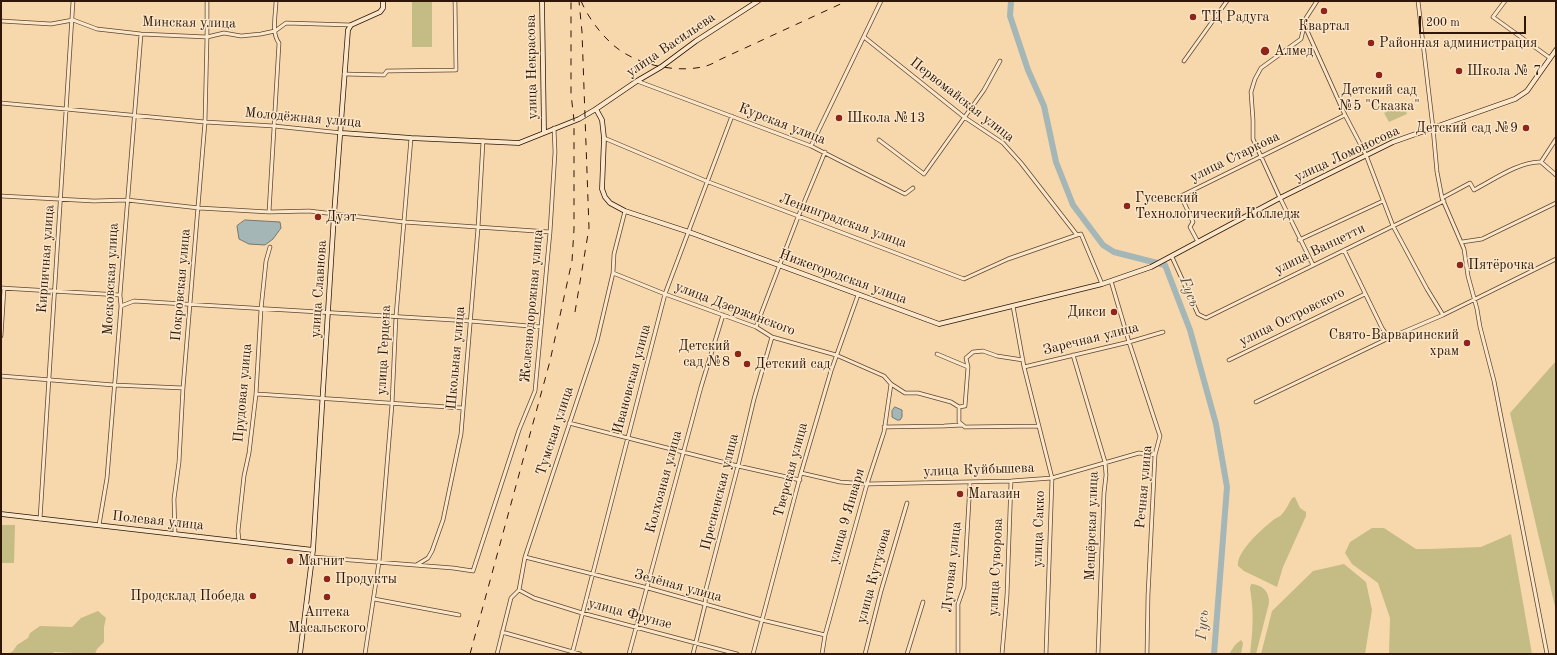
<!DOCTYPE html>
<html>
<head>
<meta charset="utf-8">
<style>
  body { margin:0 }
  #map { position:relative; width:1557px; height:655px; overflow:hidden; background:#f7d8ac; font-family:"Old Standard TT",serif }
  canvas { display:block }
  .frame { position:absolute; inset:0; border:2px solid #2f1607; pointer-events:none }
  .scale { position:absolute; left:1419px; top:16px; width:107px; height:18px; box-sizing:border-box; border:2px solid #2f1607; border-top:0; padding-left:5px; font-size:12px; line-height:14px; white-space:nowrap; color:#2f1607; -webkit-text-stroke:3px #fae6c9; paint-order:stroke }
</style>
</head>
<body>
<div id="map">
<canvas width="1557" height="655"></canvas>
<div class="frame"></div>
<div class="scale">200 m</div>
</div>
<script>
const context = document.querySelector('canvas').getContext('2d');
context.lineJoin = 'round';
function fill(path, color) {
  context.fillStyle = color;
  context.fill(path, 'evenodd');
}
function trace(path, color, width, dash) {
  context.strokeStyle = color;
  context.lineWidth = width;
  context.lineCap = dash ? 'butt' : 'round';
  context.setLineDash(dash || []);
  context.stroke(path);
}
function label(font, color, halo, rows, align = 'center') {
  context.font = font + ' "Old Standard TT",serif';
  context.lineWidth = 3;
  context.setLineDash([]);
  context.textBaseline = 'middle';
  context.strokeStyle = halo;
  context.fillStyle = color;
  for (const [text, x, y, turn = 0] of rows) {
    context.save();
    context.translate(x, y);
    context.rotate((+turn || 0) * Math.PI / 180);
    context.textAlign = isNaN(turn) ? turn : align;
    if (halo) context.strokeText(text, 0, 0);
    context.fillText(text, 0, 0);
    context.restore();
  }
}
const green = new Path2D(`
  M 412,1 L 432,1 L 432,47 L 412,47 Z
  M 1403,104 L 1407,114 L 1389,122 L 1384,113 Z
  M 1556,361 L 1556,611 L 1510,413 Z
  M 1295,497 L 1300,508 L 1306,512 L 1306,516 L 1283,567 L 1277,587 L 1244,571 L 1238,566 C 1236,552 1262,529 1272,521 C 1275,518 1280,517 1282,514 C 1286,510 1289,503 1292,498 Z
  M 1,525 L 15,525 L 14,563 L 1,563 Z
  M 1372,528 L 1384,528 L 1416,549 L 1429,549 L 1481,547 L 1511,534 L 1532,654 L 1389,654 L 1390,618 L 1378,583 L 1352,564 L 1345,553 L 1350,542 Z
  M 1344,564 L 1366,582 L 1372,610 L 1365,654 L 1261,654 L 1272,611 L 1313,571 Z
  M 1251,584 C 1263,585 1269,591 1269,603 L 1256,654 L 1250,654 C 1253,628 1254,614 1250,588 Z
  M 98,611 L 106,618 L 104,627 L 104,642 L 97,649 L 95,654 L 54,652 L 52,654 L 8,654 L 13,651 L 17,645 L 28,638 L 30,633 L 40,626 L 72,627 L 81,618 Z
  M 1241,640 L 1243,643 L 1241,654 L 1229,654 L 1235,645 Z`);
const water = new Path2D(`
  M 245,220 L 280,222 L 281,228 L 273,239 L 265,245 L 249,244 L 239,239 L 237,226 Z
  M 895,407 L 902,410 L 902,417 L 900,420 L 897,420 L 892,417 L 892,411 Z`);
const river = new Path2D(`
  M 1011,1 L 1010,16 L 1028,70 L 1044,106 L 1056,162 L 1073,205 L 1103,245 L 1114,252 L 1165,265 L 1190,330 L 1216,424 L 1227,487 L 1214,654`);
const street = new Path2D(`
  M 1418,1 L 1433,128 L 1437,172 L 1442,198 L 1464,249 L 1468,276 L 1477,309 L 1480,327 L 1494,381 L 1547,654
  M 1505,1 L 1493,17 L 1550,58
  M 1,21 L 51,24 L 73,20 L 97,29 L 141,34 L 207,37 L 224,33 L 241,36 L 261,34 L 275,31 L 286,23 L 351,25
  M 1304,24 L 1345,115 L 1366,155 L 1393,226 L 1427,289 L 1443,315
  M 864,37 L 964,117 L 1003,143 L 1021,163 L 1077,235 L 1081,234 L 1102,284
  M 1184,61 L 1227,1
  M 344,74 L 384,75 L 387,71 L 456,70 L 455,1
  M 637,81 L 811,146 L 905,194 L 913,188
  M 1,103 L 205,122 L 274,126 L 342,133
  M 604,138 L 706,181 L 964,279 L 1008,259 L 1077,235
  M 879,140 L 924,174 L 984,90 L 1000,61
  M 811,146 L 881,1
  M 1541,162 L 1556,175
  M 1,196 L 94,201 L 127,200 L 199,208 L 269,212 L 309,211 L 404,222 L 550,232
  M 1442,198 L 1470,183 L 1474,190 C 1493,180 1520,161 1541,162 L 1556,139
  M 269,212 L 279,43 C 271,33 276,13 276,1
  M 1299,240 L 1383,201
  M 1198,242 L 1190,227 L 1193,222 L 1181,196 L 1345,115
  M 1462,242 L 1482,239 L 1556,203
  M 1344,250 L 1382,328 L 1389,338
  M 1172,257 L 1198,314 L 1206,318 L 1444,201
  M 1313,265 L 1280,198 L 1253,139 L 1253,120 L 1251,92 L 1255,79 L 1261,68 L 1301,39 L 1306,18 L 1317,1
  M 613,273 L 665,294 L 756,327 L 772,337 L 836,355 L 884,376 L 891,384 L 905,393 L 918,393 L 951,402 L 959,407 L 959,422 L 965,427 L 1039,426
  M 1111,281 L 1129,342 L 1160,436 L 1155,455 L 1148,595 L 1147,654
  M 1,288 L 120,295
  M 121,306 L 134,301 L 470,321 L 541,327
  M 1013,306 L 1024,367 L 1052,478 L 1046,654
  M 756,327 L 798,217 L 825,152
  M 1,336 L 4,288
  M 937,354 L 968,367
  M 1073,355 L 1105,462 L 1106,475 L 1104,493 L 1098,654
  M 1229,360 L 1365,294
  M 1024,367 L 1129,342 L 1163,332
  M 1,376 L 114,385 L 183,388
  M 256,394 C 325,398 394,404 463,408
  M 1256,402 L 1389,338 L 1443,315 L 1556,259
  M 959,407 L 965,406 L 968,367 L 966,358 L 973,352 L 983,351 L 997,356 L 1023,360
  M 569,423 L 738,466 L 800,480
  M 884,427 L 944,426 L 962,425
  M 801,473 L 840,482 L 867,484 L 1011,481 L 1052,478 L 1139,453 L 1155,455
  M 40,519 L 73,1
  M 99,525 L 107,478 L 121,306 L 120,295 L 141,34
  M 175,534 L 174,499 L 179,462 L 183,388 L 205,122 L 207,37 L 207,1
  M 239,541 L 238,531 L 244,476 L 249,453 L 256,394 L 261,309 L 266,261 L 270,247
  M 312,557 L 453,568 L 473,571 L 519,430 L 535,391 L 550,232 L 555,152 L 554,128
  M 525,557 L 648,588 L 762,620 L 825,635
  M 418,564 L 428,558 L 432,551 L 443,520 L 461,434 L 478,228 L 483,141
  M 519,590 L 534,598 L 582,613 L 737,654
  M 374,599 L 459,615
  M 502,632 L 580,654
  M 365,654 L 379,562 L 392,404 L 396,316 L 411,138
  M 497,654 L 511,598 L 519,590 L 525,557 L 597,341 L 613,273 L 614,254 L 625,211
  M 572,654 L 665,294 L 732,116
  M 629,654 L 701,387 L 723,315
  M 693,654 L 705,605 L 706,589 L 738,466 L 754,399 L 772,337
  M 753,654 L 801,473 L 831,371 L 858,295
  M 822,654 L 825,635 L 867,484 L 884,432 L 891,384
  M 865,654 L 881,591 L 907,503
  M 907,654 L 923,602
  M 958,654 L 958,604 L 964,587 L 970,483
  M 1002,654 L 1007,595 L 1011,481`);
const secondary = new Path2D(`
  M 542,1 L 544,132
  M 596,109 L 602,120 L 604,138 L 602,189 L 605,197 L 610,203 L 625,211 L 689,232 L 939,324 L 1102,284 L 1151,267 L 1280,198 L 1393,142 L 1515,99 L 1527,91 L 1556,50
  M 342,133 L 411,138 L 519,143 L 579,119 L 596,109 L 637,81 L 661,67 L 696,41 L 758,1
  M 1,514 L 313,550
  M 300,654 L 313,550 L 334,215 L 348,30 L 351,25 L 380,12 L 383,8 L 383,1`);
const rail = new Path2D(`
  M 581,1 C 588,17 599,32 612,44 C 634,64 673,73 702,67 C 708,66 714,63 719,60 L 847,1
  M 575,312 L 589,228 L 582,32 L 579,1
  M 470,654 L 550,361 L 572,261 L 574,229 L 574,120 L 571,94 L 571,1`);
const markers = [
  [1324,11,4,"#8f2418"],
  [1193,17,4,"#8f2418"],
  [1371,43,4,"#8f2418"],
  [1265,51,5,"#8f2418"],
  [1459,71,4,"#8f2418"],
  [1379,75,4,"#8f2418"],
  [839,118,4,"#8f2418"],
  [1526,128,4,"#8f2418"],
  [1127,206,4,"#8f2418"],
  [318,217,4,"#8f2418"],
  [1460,265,4,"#8f2418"],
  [1114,312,4,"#8f2418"],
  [1467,343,4,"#8f2418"],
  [738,354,4,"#8f2418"],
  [747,364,4,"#8f2418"],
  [960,494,4,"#8f2418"],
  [290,561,4,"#8f2418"],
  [327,579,4,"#8f2418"],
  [253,596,4,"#8f2418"],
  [327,597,4,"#8f2418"]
];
const poiNames = [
  ["ТЦ Радуга",1201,17],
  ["Квартал",1324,26,"center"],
  ["Районная администрация",1379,43],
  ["Алмед",1274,51],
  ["Школа № 7",1467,71],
  ["Детский сад",1379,90,"center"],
  ["№5 \"Сказка\"",1379,106,"center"],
  ["Школа №13",847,118],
  ["Детский сад №9",1518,128,"right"],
  ["Гусевский",1135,198],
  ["Технологический Колледж",1135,214],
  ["Дуэт",326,217],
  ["Пятёрочка",1468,265],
  ["Дикси",1106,312,"right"],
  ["Свято-Варваринский",1459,335,"right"],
  ["храм",1459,351,"right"],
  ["Детский",730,346,"right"],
  ["сад №8",730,362,"right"],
  ["Детский сад",755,364],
  ["Магазин",968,494],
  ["Магнит",298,561],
  ["Продукты",335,579],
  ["Продсклад Победа",245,596,"right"],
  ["Аптека",327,612,"center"],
  ["Масальского",327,628,"center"]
];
const streetNames = [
  ["Минская улица",189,23,1],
  ["улица Васильева",671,45,-34],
  ["улица Некрасова",532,67,-91],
  ["Первомайская улица",962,100,38],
  ["Молодёжная улица",303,118,5],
  ["Курская улица",782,124,21],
  ["улица Ломоносова",1347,154,-25],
  ["улица Старкова",1235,157,-26],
  ["Ленинградская улица",843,221,20],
  ["улица Ванцетти",1320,249,-26],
  ["Кирпичная улица",46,259,-86],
  ["Нижегородская улица",843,277,20],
  ["Московская улица",111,279,-87],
  ["Покровская улица",181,285,-85],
  ["улица Славнова",319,289,-86],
  ["Железнодорожная улица",532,306,-85],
  ["улица Дзержинского",735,309,21],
  ["улица Островского",1292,317,-26],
  ["Заречная улица",1091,339,-14],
  ["улица Герцена",384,350,-87],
  ["Школьная улица",456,358,-85],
  ["Ивановская улица",632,379,-75],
  ["Прудовая улица",243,393,-85],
  ["Тумская улица",555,431,-72],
  ["Тверская улица",791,470,-75],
  ["улица Куйбышева",979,470,-2],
  ["Колхозная улица",664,482,-75],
  ["Речная улица",1144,487,-85],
  ["Пресненская улица",720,492,-76],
  ["улица 9 Января",847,516,-74],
  ["Полевая улица",158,521,6],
  ["Мещёрская улица",1092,526,-88],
  ["улица Сакко",1039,529,-88],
  ["Луговая улица",952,567,-84],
  ["улица Суворова",996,567,-87],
  ["улица Кутузова",874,576,-75],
  ["Зелёная улица",678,586,15],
  ["улица Фрунзе",630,614,15]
];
const waterNames = [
  ["Гусь",1189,292,69],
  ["Гусь",1203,625,-86]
];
fill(green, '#c4bc84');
fill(water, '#a4b6b6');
trace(water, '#757670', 1);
trace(river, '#a4b6b6', 6);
trace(street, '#614630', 4.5);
trace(secondary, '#2f1607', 5.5);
trace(street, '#fae6c9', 3);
trace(secondary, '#fae6c9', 4);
trace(rail, '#2f1607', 1, [7, 7]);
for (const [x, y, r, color] of markers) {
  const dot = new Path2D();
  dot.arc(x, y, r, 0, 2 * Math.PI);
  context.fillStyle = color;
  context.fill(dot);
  trace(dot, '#fae6c9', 1.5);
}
label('14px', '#2f1607', '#fae6c9', poiNames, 'left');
label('14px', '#2f1607', '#fae6c9', streetNames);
label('italic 15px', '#584e44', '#fae6c9', waterNames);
</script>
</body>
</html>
